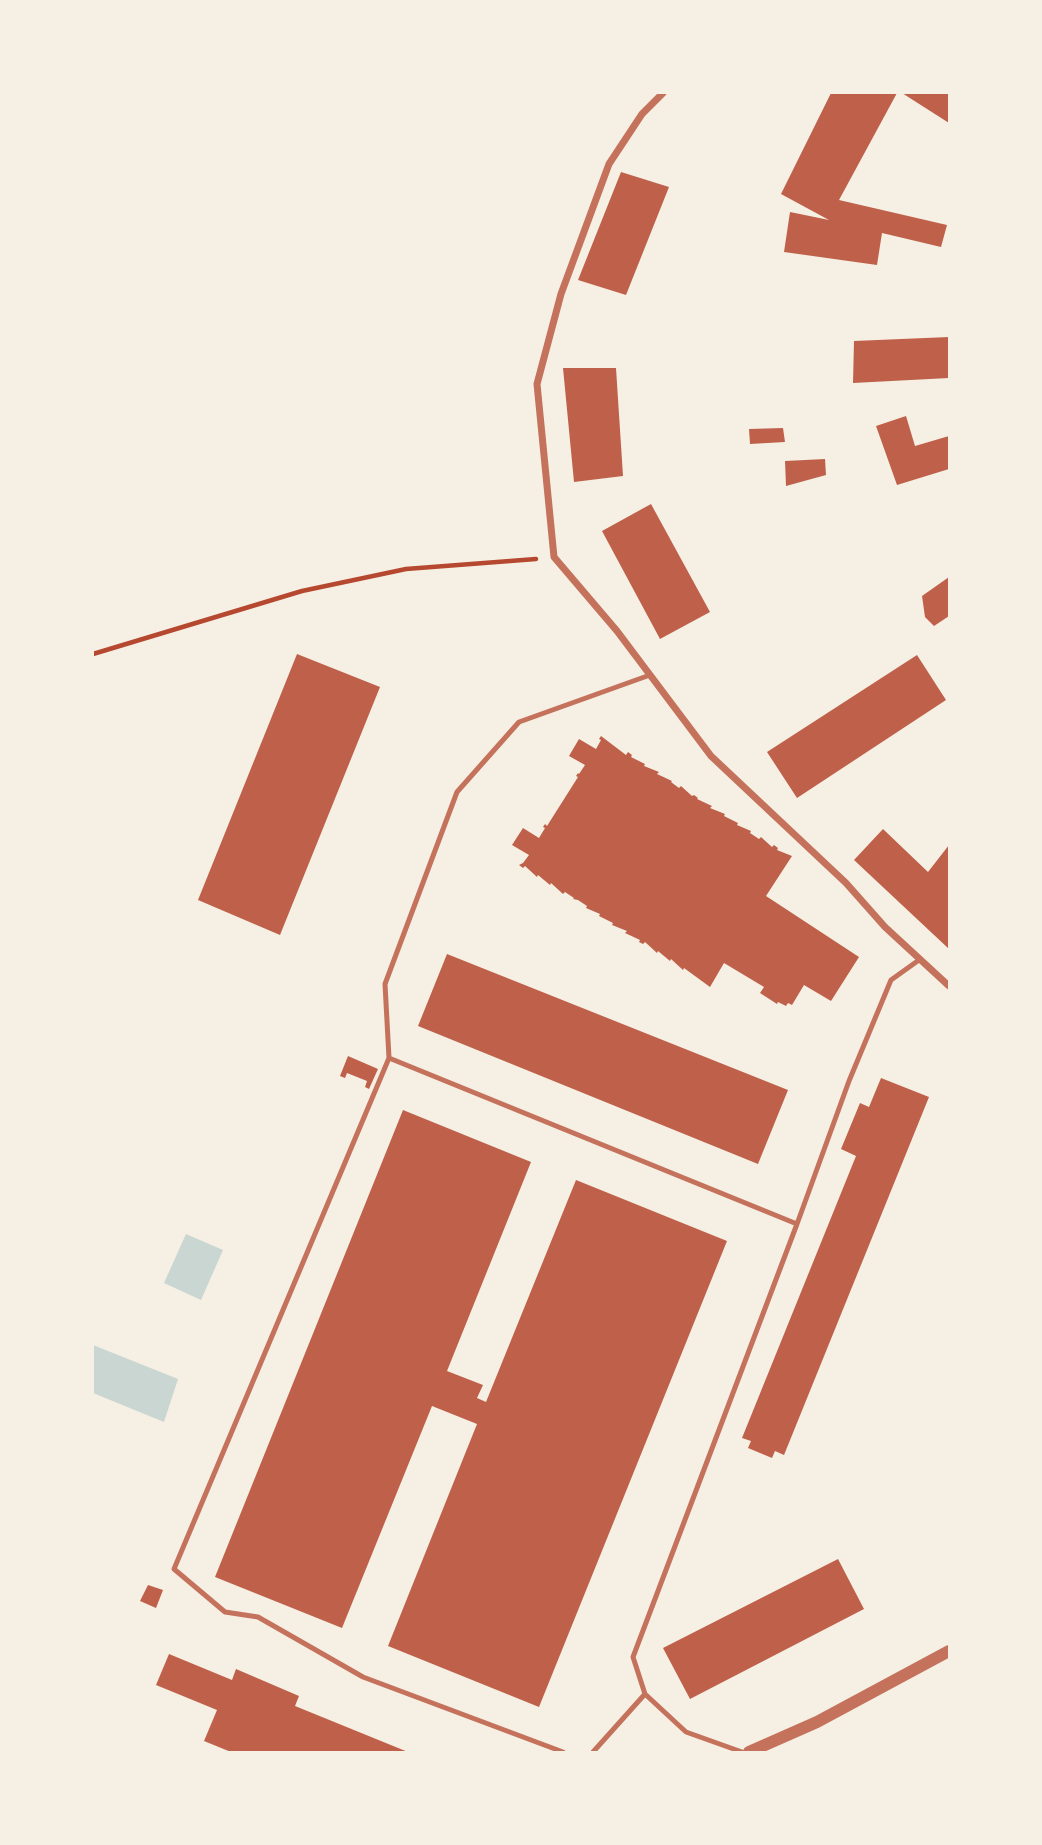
<!DOCTYPE html>
<html>
<head>
<meta charset="utf-8">
<style>
  body { margin:0 }
  #map { position:relative; width:1042px; height:1845px; overflow:hidden; background:#f6efe4; font-family:Mulish,sans-serif }
  canvas { display:block }
  .frame { position:absolute; inset:0; border:94px solid #f6efe4; pointer-events:none }
</style>
</head>
<body>
<div id="map">
<canvas width="1042" height="1845"></canvas>
<div class="frame"></div>
</div>
<script>
const context = document.querySelector('canvas').getContext('2d');
context.lineJoin = 'round';
function fill(path, color) {
  context.fillStyle = color;
  context.fill(path, 'evenodd');
}
function trace(path, color, width, dash) {
  context.strokeStyle = color;
  context.lineWidth = width;
  context.lineCap = dash ? 'butt' : 'round';
  context.setLineDash(dash || []);
  context.stroke(path);
}
const water = new Path2D(`
  M 186,1234 L 223,1250 L 201,1300 L 164,1283 Z
  M 93,1345 L 178,1379 L 164,1422 L 93,1393 Z`);
const building = new Path2D(`
  M 831,93 L 897,93 L 839,200 L 947,225 L 941,247 L 882,233 L 877,265 L 784,252 L 790,212 L 829,220 L 781,194 Z
  M 902,93 L 949,93 L 949,123 Z
  M 621,172 L 669,187 L 626,295 L 578,280 Z
  M 949,337 L 949,378 L 853,383 L 854,341 Z
  M 563,368 L 616,368 L 623,476 L 574,482 Z
  M 906,416 L 915,446 L 949,436 L 949,469 L 897,485 L 876,426 Z
  M 783,428 L 785,442 L 750,444 L 749,429 Z
  M 825,459 L 826,475 L 786,486 L 785,461 Z
  M 651,504 L 710,612 L 660,639 L 602,531 Z
  M 949,577 L 949,616 L 934,626 L 925,617 L 922,596 Z
  M 297,654 L 380,687 L 280,935 L 198,900 Z
  M 917,655 L 946,700 L 797,798 L 767,752 Z
  M 601,736 L 626,755 L 628,752 L 632,755 L 631,757 L 645,764 L 644,766 L 659,772 L 657,774 L 672,781 L 671,782 L 679,788 L 681,786 L 692,796 L 694,795 L 698,798 L 697,799 L 712,806 L 710,808 L 725,814 L 724,816 L 738,823 L 737,825 L 751,831 L 750,833 L 759,839 L 761,837 L 772,847 L 774,845 L 778,848 L 777,850 L 792,856 L 766,896 L 859,957 L 831,1001 L 804,985 L 792,1005 L 788,1003 L 786,1006 L 778,1002 L 777,1004 L 760,993 L 764,987 L 724,963 L 710,987 L 684,968 L 683,970 L 671,959 L 670,961 L 658,951 L 657,953 L 645,942 L 643,944 L 639,942 L 640,940 L 625,933 L 627,931 L 612,925 L 613,923 L 599,916 L 600,914 L 586,908 L 587,906 L 578,900 L 573,899 L 574,898 L 565,892 L 563,894 L 551,883 L 550,885 L 538,875 L 537,877 L 525,866 L 523,868 L 519,865 L 523,863 L 529,855 L 512,845 L 523,828 L 539,838 L 545,828 L 543,827 L 545,824 L 547,826 L 578,777 L 576,776 L 578,773 L 579,774 L 585,765 L 569,756 L 579,739 L 596,749 L 601,740 L 599,739 Z
  M 883,829 L 928,872 L 949,845 L 949,949 L 854,860 Z
  M 447,954 L 788,1090 L 758,1164 L 418,1026 Z
  M 348,1056 L 378,1069 L 369,1089 L 365,1087 L 367,1081 L 347,1073 L 345,1078 L 340,1076 Z
  M 881,1078 L 929,1097 L 784,1455 L 775,1451 L 772,1458 L 748,1448 L 751,1441 L 742,1438 L 856,1156 L 841,1149 L 860,1103 L 869,1107 Z
  M 403,1110 L 531,1162 L 447,1371 L 483,1385 L 477,1398 L 486,1402 L 576,1180 L 727,1241 L 539,1707 L 388,1646 L 477,1424 L 432,1406 L 342,1628 L 215,1577 Z
  M 838,1559 L 864,1609 L 690,1699 L 663,1648 Z
  M 148,1585 L 163,1590 L 156,1608 L 140,1601 Z
  M 169,1654 L 232,1680 L 236,1669 L 299,1696 L 295,1706 L 408,1752 L 231,1752 L 204,1741 L 217,1710 L 156,1685 Z`);
const path = new Path2D(`
  M 93,654 L 302,591 L 406,569 L 536,559`);
const service = new Path2D(`
  M 389,1058 L 385,984 L 457,792 L 519,722 L 650,675
  M 797,1224 L 849,1081 L 891,980 L 919,960
  M 563,1752 L 363,1677 L 258,1617 L 225,1612 L 174,1569 L 389,1058 L 797,1224 L 633,1657 L 645,1694 L 686,1732 L 742,1752
  M 593,1752 L 645,1694`);
const minor = new Path2D(`
  M 663,93 L 642,114 L 609,164 L 561,294 L 537,384 L 554,557 L 617,631 L 711,756 L 846,883 L 885,927 L 949,986`);
const tertiary = new Path2D(`
  M 749,1752 L 817,1722 L 949,1651`);
fill(water, '#c9d6d2');
fill(building, '#bf614a');
trace(path, '#b5482f', 4.5);
trace(service, '#c5725c', 5);
trace(minor, '#c5725c', 7);
trace(tertiary, '#c5725c', 12);
</script>
</body>
</html>
